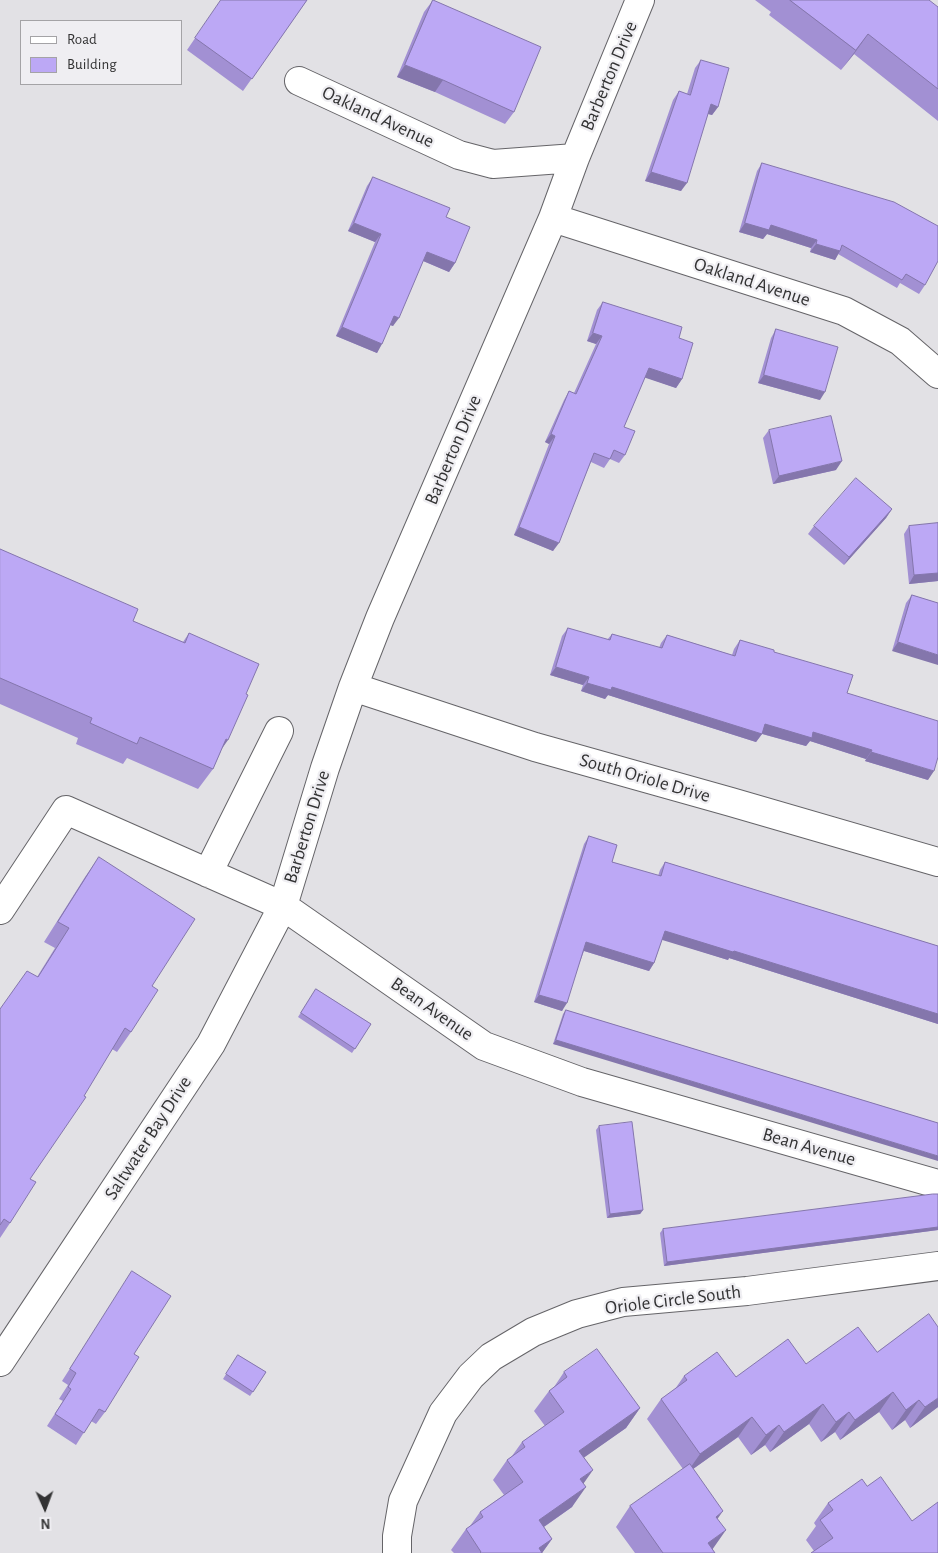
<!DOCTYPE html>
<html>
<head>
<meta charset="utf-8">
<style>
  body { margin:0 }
  #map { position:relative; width:938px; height:1553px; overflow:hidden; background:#e2e1e5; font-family:"Alegreya Sans",sans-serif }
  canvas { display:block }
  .legend { position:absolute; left:20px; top:20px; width:162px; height:65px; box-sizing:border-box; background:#efeef2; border:1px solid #a4a3a6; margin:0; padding:6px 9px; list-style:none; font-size:15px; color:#333334 }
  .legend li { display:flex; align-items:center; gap:10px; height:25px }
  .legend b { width:25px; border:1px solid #a4a3a6 }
  .north { position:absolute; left:20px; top:1483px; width:50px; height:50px; -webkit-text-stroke:4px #efeef2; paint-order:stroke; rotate:178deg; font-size:14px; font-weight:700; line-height:20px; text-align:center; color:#333334 }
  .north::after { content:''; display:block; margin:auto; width:18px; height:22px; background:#333334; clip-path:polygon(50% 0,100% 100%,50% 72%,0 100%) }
</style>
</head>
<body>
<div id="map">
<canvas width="938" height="1553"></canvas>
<ul class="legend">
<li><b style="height:6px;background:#fff"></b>Road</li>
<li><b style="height:14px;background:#bca8f5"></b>Building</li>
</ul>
<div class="north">N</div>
</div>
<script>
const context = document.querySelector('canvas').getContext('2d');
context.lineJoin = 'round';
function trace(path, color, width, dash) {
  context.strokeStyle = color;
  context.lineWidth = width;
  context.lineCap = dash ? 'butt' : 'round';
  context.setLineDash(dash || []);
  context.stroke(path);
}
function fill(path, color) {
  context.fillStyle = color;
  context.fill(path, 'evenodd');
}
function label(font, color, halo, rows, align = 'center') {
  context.font = font + ' "Alegreya Sans",sans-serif';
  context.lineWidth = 4.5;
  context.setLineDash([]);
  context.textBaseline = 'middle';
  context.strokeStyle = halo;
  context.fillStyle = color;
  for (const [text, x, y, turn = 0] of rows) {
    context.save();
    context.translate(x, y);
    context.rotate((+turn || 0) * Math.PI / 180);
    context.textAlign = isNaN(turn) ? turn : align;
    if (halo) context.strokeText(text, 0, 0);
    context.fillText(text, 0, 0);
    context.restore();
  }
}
const minor = new Path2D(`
  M 299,81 L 459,155 L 493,164 L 575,158
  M 553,218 L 844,311 L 900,341 L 938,374
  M 353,687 L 535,747 L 731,802 L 938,862
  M 208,873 L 279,731
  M 0,910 L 66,810 L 283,906 L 484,1046 L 582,1082 L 938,1184
  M 0,1362 L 211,1044 L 283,906 L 325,768 L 353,687 L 380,618 L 553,218 L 575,158 L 640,0
  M 397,1553 L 397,1536 L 403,1501 L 443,1413 L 471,1376 L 491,1357 L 533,1332 L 577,1314 L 623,1302 L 747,1291 L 938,1266`);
const wall = new Path2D(`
  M 221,0 L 307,0 L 243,91 L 187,50 Z
  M 433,0 L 514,112 L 505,124 L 435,92 L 397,77 L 424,12 Z
  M 755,0 L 895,0 L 938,7 L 938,121 L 854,54 L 841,70 L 769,15 L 771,12 Z
  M 701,60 L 718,107 L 712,115 L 708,114 L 681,191 L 645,181 L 673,100 L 679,91 L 687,94 L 695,68 Z
  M 762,163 L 925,285 L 919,294 L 900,283 L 897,288 L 838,254 L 835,260 L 810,252 L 811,248 L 767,234 L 763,239 L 739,232 L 757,171 Z
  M 373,177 L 446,217 L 455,263 L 449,272 L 423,261 L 393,326 L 390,325 L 377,353 L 336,336 L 375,242 L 348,231 L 367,186 Z
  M 603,302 L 679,338 L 682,379 L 676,388 L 645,377 L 624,427 L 625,455 L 619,463 L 610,459 L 604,468 L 591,462 L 553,551 L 514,535 L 549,444 L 545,442 L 564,400 L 569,391 L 574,393 L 596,344 L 587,341 L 597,310 Z
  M 776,329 L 820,400 L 758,383 L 771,338 Z
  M 769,430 L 836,470 L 773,484 L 763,438 Z
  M 892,509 L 886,518 L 844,565 L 808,534 L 814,526 Z
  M 938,523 L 938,581 L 909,584 L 904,534 L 909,526 Z
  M 0,549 L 133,621 L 183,642 L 189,633 L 221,751 L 213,769 L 198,789 L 127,758 L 123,764 L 76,744 L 78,738 L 0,704 Z
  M 912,595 L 938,603 L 892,651 L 906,603 Z
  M 568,628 L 607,640 L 612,634 L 659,648 L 661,643 L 667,635 L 732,655 L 734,649 L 740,640 L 774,652 L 847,693 L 928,780 L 865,761 L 866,759 L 810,741 L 806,746 L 762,734 L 756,742 L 608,695 L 605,699 L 581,691 L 583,685 L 550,675 L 562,636 Z
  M 589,836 L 612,862 L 658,876 L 660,870 L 665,862 L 938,946 L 938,1024 L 729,958 L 728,960 L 662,939 L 654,963 L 649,971 L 584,951 L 562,1011 L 534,1002 L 584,844 Z
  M 99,857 L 152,986 L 131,1032 L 117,1052 L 112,1049 L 30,1179 L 10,1223 L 0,1238 L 0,1009 L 37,977 L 55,948 L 44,942 L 85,877 Z
  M 316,989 L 371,1024 L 352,1053 L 298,1017 Z
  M 566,1010 L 938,1123 L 553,1044 L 563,1014 Z
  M 599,1126 L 643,1210 L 640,1214 L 607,1218 L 596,1130 Z
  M 938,1194 L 938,1230 L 664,1266 L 660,1233 L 663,1229 Z
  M 132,1271 L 134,1354 L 105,1412 L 96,1424 L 91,1421 L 76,1445 L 47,1426 L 63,1401 L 59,1399 L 68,1385 L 62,1381 Z
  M 877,1352 L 938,1407 L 910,1428 L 905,1420 L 892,1430 L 879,1412 L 840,1440 L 835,1432 L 821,1442 L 809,1424 L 770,1452 L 765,1445 L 751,1455 L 738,1437 L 693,1469 L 718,1519 L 712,1549 L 715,1553 L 635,1553 L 616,1527 L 630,1506 L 683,1469 L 647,1419 L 661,1399 L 675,1389 L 684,1376 L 736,1377 Z
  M 238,1355 L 266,1372 L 250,1396 L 223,1379 Z
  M 564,1372 L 640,1408 L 626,1428 L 584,1457 L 583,1483 L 572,1507 L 544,1527 L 552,1539 L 542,1553 L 454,1553 L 451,1550 L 466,1529 L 470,1526 L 480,1512 L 504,1495 L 493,1480 L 507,1460 L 512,1456 L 522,1442 L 545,1426 L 534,1411 L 549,1391 L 554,1387 Z
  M 867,1486 L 912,1521 L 938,1553 L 814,1551 L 806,1540 L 816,1526 L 814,1523 L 828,1503 Z`);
const shadedWall = new Path2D(`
  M 868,34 L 854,54 L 841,70 Z
  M 405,65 L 443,80 L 435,92 L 397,77 Z
  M 711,104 L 718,107 L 712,115 L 705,113 Z
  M 651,172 L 687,183 L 681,191 L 645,181 Z
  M 354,223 L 381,234 L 375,242 L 348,231 Z
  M 745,223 L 771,225 L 817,240 L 811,248 L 767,234 L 763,239 L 739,232 Z
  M 816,244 L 840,251 L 835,260 L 810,252 Z
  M 427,252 L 455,263 L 449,272 L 421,260 Z
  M 394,316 L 399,318 L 393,326 L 388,324 Z
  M 342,327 L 382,344 L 377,353 L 336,336 Z
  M 593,333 L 602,336 L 596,344 L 587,341 Z
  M 649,368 L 682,379 L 676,388 L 643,377 Z
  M 764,375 L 825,392 L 820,400 L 758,383 Z
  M 551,434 L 555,436 L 549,444 L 545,442 Z
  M 842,461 L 836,470 L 773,484 L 779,476 Z
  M 892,509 L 886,518 L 844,565 L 849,557 Z
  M 519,527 L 559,543 L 553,551 L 514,535 Z
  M 938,573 L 938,581 L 909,584 L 914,575 Z
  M 898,642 L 938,655 L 938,665 L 892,651 Z
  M 556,667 L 589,677 L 583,685 L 550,675 Z
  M 587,683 L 612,687 L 762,734 L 756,742 L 608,695 L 605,699 L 581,691 Z
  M 765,724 L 813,732 L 872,750 L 866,759 L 810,741 L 806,746 L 759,733 Z
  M 226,739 L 228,740 L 214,760 Z
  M 871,752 L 934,771 L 928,780 L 865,761 Z
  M 665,931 L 734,951 L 938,1014 L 938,1024 L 729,958 L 728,960 L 659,939 Z
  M 586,942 L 654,963 L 649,971 L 581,950 Z
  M 539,995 L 567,1003 L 562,1011 L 534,1002 Z
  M 556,1040 L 938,1156 L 938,1161 L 553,1044 Z
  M 643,1210 L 640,1214 L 607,1218 L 610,1214 Z
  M 938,1227 L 938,1230 L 664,1266 L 667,1262 Z
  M 893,1392 L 879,1412 L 840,1440 L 855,1420 Z
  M 938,1398 L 938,1407 L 910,1428 L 925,1407 Z
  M 919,1400 L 905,1420 L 892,1430 L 906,1410 Z
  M 823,1404 L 809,1424 L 770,1452 L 784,1432 Z
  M 640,1408 L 626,1428 L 565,1471 L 579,1451 Z
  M 849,1412 L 835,1432 L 821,1442 L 836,1422 Z
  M 752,1417 L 738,1437 L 686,1474 L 700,1454 Z
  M 779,1425 L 765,1445 L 751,1455 L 766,1435 Z
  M 593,1470 L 579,1490 L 580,1479 Z
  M 586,1487 L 572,1507 L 525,1540 L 539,1520 Z
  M 723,1511 L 709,1531 L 716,1517 Z
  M 726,1530 L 712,1550 L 708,1543 Z
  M 552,1539 L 542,1553 L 539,1548 Z`);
const building = new Path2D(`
  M 221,0 L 307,0 L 252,79 L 195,38 Z
  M 433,0 L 541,47 L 514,112 L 443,80 L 405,65 Z
  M 790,0 L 929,0 L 938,7 L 938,89 L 868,34 L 856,50 Z
  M 701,60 L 729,68 L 718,107 L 711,104 L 687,183 L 651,172 L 679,91 L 690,95 Z
  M 762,163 L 894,202 L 938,226 L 938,261 L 925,285 L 906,274 L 902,280 L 842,245 L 840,251 L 816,244 L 817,240 L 771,225 L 769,230 L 745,223 Z
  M 373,177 L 450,208 L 446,217 L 470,227 L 455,263 L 427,252 L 399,318 L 394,316 L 382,344 L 342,327 L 381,234 L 354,223 Z
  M 603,302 L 682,327 L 679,338 L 693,343 L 682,379 L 649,368 L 624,427 L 635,431 L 625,455 L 614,450 L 610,459 L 594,453 L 559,543 L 519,527 L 555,436 L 551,434 L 569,391 L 576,394 L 602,336 L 593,333 Z
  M 776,329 L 838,347 L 825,392 L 764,375 Z
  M 831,416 L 842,461 L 779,476 L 769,430 Z
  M 856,478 L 892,509 L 849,557 L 814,526 Z
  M 938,523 L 938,573 L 914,575 L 909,526 Z
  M 0,549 L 138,609 L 133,621 L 185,643 L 189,633 L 259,664 L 246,694 L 248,695 L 228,740 L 226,739 L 213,769 L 140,737 L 137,744 L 90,723 L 92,718 L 0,678 Z
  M 912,595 L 938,603 L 938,655 L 898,642 Z
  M 568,628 L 610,640 L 612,634 L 662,648 L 667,635 L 735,656 L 740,640 L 774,650 L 774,652 L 853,675 L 847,693 L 938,721 L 938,757 L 934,771 L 871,752 L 872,750 L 813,732 L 812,738 L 765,724 L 762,734 L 612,687 L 611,690 L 587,683 L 589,677 L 556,667 Z
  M 589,836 L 617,845 L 612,862 L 661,876 L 665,862 L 938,946 L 938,1014 L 734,951 L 733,952 L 665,931 L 654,963 L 586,942 L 567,1003 L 539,995 Z
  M 99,857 L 195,919 L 152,986 L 158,990 L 131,1032 L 125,1028 L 84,1096 L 86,1097 L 30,1179 L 36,1182 L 10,1223 L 4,1219 L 0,1225 L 0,1009 L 27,971 L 38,977 L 69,928 L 58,922 Z
  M 316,989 L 371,1024 L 355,1049 L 301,1013 Z
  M 566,1010 L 938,1123 L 938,1156 L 556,1040 Z
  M 632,1122 L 643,1210 L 610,1214 L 599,1126 Z
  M 933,1194 L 938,1194 L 938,1227 L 667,1262 L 663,1229 Z
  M 132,1271 L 171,1296 L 134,1354 L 139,1357 L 105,1412 L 99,1409 L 84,1433 L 55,1414 L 71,1389 L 68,1387 L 76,1373 L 70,1369 Z
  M 929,1314 L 938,1327 L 938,1398 L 925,1407 L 919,1400 L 906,1410 L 893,1392 L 855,1420 L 849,1412 L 836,1422 L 823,1404 L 784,1432 L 779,1425 L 766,1435 L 752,1417 L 700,1454 L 661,1399 L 687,1380 L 684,1376 L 717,1352 L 736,1377 L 788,1339 L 806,1364 L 858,1327 L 877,1352 Z
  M 597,1349 L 640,1408 L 579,1451 L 593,1470 L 580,1479 L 586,1487 L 539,1520 L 552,1539 L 539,1548 L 542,1553 L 480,1553 L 481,1552 L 466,1529 L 483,1517 L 480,1512 L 523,1482 L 507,1460 L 525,1447 L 522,1442 L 564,1412 L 549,1391 L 567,1377 L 564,1372 Z
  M 238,1355 L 266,1372 L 253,1392 L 226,1374 Z
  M 690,1464 L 723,1511 L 716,1517 L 726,1530 L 708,1543 L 715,1553 L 663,1553 L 630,1506 Z
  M 881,1477 L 912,1521 L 938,1502 L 938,1553 L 811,1553 L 833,1538 L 820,1520 L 833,1510 L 828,1503 L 862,1479 L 867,1486 Z`);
const streetNames = [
  ["Barberton Drive",609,76,-67],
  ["Oakland Avenue",378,117,25],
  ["Oakland Avenue",752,282,18],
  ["Barberton Drive",453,450,-67],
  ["South Oriole Drive",645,778,16],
  ["Barberton Drive",307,827,-73],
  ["Bean Avenue",432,1009,35],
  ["Saltwater Bay Drive",148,1138,-57],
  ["Bean Avenue",809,1147,16],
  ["Oriole Circle South",673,1300,-7]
];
trace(minor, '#656468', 30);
trace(minor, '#fff', 28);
fill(wall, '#a290d3');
fill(shadedWall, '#8476ac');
fill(building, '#bca8f5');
trace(building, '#8476ac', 1);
label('19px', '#333334', '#efeef2', streetNames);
</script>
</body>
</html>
